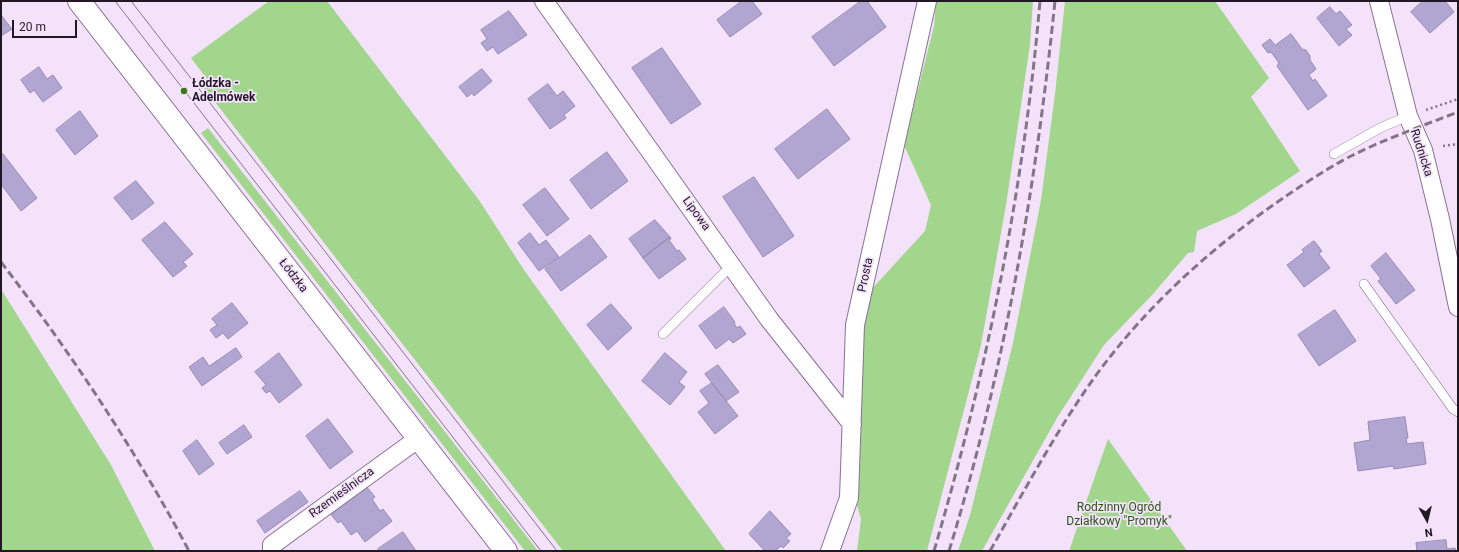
<!DOCTYPE html>
<html>
<head>
<meta charset="utf-8">
<style>
  body { margin:0 }
  #map { position:relative; width:1459px; height:552px; overflow:hidden; background:#f4e2fb; font-family:Roboto,sans-serif }
  canvas { display:block }
  .frame { position:absolute; inset:0; border:2px solid #221725; pointer-events:none }
  .north { position:absolute; left:1407px; top:500px; width:40px; height:40px; -webkit-text-stroke:3px #f4e2fb; paint-order:stroke; rotate:172deg; font-size:11px; font-weight:700; line-height:16px; text-align:center; color:#221725 }
  .north::after { content:''; display:block; margin:auto; width:14px; height:18px; background:#221725; clip-path:polygon(50% 0,100% 100%,50% 72%,0 100%) }
  .scale { position:absolute; left:12px; top:20px; width:65px; height:18px; box-sizing:border-box; border:2px solid #221725; border-top:0; padding-left:5px; font-size:12px; line-height:14px; white-space:nowrap; color:#221725; -webkit-text-stroke:3px #f4e2fb; paint-order:stroke }
</style>
</head>
<body>
<div id="map">
<canvas width="1459" height="552"></canvas>
<div class="frame"></div>
<div class="north">N</div>
<div class="scale">20 m</div>
</div>
<script>
const context = document.querySelector('canvas').getContext('2d');
context.lineJoin = 'round';
function fill(path, color) {
  context.fillStyle = color;
  context.fill(path, 'evenodd');
}
function trace(path, color, width, dash) {
  context.strokeStyle = color;
  context.lineWidth = width;
  context.lineCap = dash ? 'butt' : 'round';
  context.setLineDash(dash || []);
  context.stroke(path);
}
function label(font, color, halo, rows, align = 'center') {
  context.font = font + ' Roboto,sans-serif';
  context.lineWidth = 3.5;
  context.setLineDash([]);
  context.textBaseline = 'middle';
  context.strokeStyle = halo;
  context.fillStyle = color;
  for (const [text, x, y, turn = 0] of rows) {
    context.save();
    context.translate(x, y);
    context.rotate((+turn || 0) * Math.PI / 180);
    context.textAlign = isNaN(turn) ? turn : align;
    if (halo) context.strokeText(text, 0, 0);
    context.fillText(text, 0, 0);
    context.restore();
  }
}
const green = new Path2D(`
  M 269,1 L 327,1 L 479,200 L 524,270 L 726,551 L 563,551 L 201,84 L 207,79 L 191,58 Z
  M 936,1 L 1033,1 L 1030,45 L 1006,205 L 981,345 L 927,551 L 857,551 L 861,519 L 857,505 L 861,322 L 869,292 L 925,231 L 931,205 L 904,145 L 934,26 Z
  M 1065,1 L 1215,1 L 1269,78 L 1251,97 L 1300,171 L 1236,214 L 1197,231 L 1194,252 L 1188,253 L 1153,294 L 1104,345 L 1057,418 L 982,551 L 958,551 L 970,515 L 1013,343 L 1041,200 L 1055,94 Z
  M 208,128 L 538,551 L 525,551 L 201,133 Z
  M 1,289 L 111,465 L 155,551 L 1,551 Z
  M 1108,439 L 1187,551 L 1069,551 Z`);
const building = new Path2D(`
  M 742,1 L 752,1 L 762,14 L 730,37 L 717,20 Z
  M 861,1 L 867,1 L 886,27 L 834,66 L 812,37 Z
  M 1423,1 L 1445,1 L 1454,12 L 1430,33 L 1411,12 Z
  M 1330,7 L 1336,14 L 1340,11 L 1352,25 L 1346,29 L 1352,35 L 1339,46 L 1317,18 Z
  M 509,11 L 527,35 L 498,54 L 493,47 L 487,51 L 481,43 L 487,39 L 481,30 Z
  M 1,15 L 12,29 L 1,36 Z
  M 1291,34 L 1302,49 L 1306,50 L 1310,56 L 1310,60 L 1316,69 L 1309,75 L 1313,81 L 1315,79 L 1327,96 L 1308,110 L 1277,66 L 1279,63 L 1271,52 L 1268,53 L 1262,45 L 1270,39 L 1275,45 Z
  M 662,48 L 701,104 L 671,124 L 632,68 Z
  M 39,67 L 47,79 L 53,75 L 62,88 L 43,102 L 34,90 L 30,93 L 21,80 Z
  M 482,69 L 492,81 L 474,96 L 472,93 L 467,97 L 459,87 Z
  M 548,84 L 557,96 L 563,91 L 575,106 L 564,115 L 566,118 L 550,129 L 528,99 Z
  M 827,109 L 850,139 L 798,179 L 775,149 Z
  M 80,111 L 98,136 L 75,155 L 56,130 Z
  M 607,152 L 628,181 L 591,209 L 570,180 Z
  M 3,154 L 37,198 L 21,211 L 1,184 L 1,155 Z
  M 754,177 L 794,236 L 763,257 L 723,197 Z
  M 136,181 L 154,203 L 132,220 L 114,198 Z
  M 545,188 L 569,219 L 547,236 L 523,205 Z
  M 655,220 L 670,237 L 643,258 L 629,239 Z
  M 165,222 L 193,254 L 183,262 L 187,266 L 173,277 L 142,240 Z
  M 530,233 L 539,245 L 546,240 L 559,257 L 539,271 L 518,243 Z
  M 590,235 L 607,257 L 561,291 L 545,269 Z
  M 670,237 L 671,239 L 669,240 L 677,251 L 679,250 L 686,259 L 659,279 L 643,258 Z
  M 1314,241 L 1322,251 L 1319,254 L 1330,268 L 1304,287 L 1287,265 L 1304,252 L 1302,250 Z
  M 1386,253 L 1415,290 L 1396,304 L 1378,281 L 1381,279 L 1371,266 Z
  M 232,303 L 248,323 L 228,339 L 223,333 L 216,338 L 210,330 L 217,325 L 212,319 Z
  M 611,304 L 632,328 L 608,350 L 587,325 Z
  M 724,307 L 735,322 L 734,323 L 737,328 L 740,326 L 746,334 L 733,343 L 729,339 L 716,349 L 699,326 Z
  M 1335,310 L 1356,341 L 1319,366 L 1298,335 Z
  M 236,348 L 242,357 L 202,386 L 189,367 L 203,357 L 209,366 Z
  M 279,353 L 302,385 L 279,403 L 270,391 L 266,393 L 262,388 L 266,385 L 255,372 Z
  M 665,353 L 687,372 L 679,382 L 685,387 L 670,405 L 642,381 Z
  M 718,365 L 739,392 L 726,401 L 705,374 Z
  M 712,383 L 738,416 L 715,434 L 698,412 L 709,403 L 700,391 Z
  M 1405,417 L 1408,438 L 1406,438 L 1407,444 L 1423,442 L 1426,464 L 1394,469 L 1393,466 L 1358,471 L 1354,443 L 1370,440 L 1368,422 Z
  M 328,419 L 353,452 L 330,469 L 306,436 Z
  M 244,425 L 252,437 L 227,454 L 219,443 Z
  M 197,440 L 214,464 L 199,475 L 183,451 Z
  M 366,486 L 375,497 L 372,499 L 380,511 L 383,509 L 392,521 L 365,542 L 357,531 L 351,535 L 341,521 L 338,523 L 329,512 Z
  M 300,491 L 308,502 L 265,533 L 257,521 Z
  M 770,511 L 791,534 L 786,538 L 790,541 L 783,548 L 781,546 L 775,551 L 765,551 L 749,534 Z
  M 403,532 L 416,551 L 379,551 L 378,549 Z
  M 1446,540 L 1447,549 L 1455,548 L 1456,551 L 1417,551 L 1416,543 Z`);
const path = new Path2D(`
  M 1426,110 L 1458,99
  M 1443,146 L 1458,144`);
const lane = new Path2D(`
  M 1334,154 L 1380,128 L 1408,116
  M 1364,284 L 1453,409 L 1458,412
  M 663,334 L 732,265`);
const street = new Path2D(`
  M 544,1 L 769,319 L 852,424
  M 1379,1 L 1408,116 L 1423,150 L 1440,219 L 1458,307
  M 272,551 L 272,545 L 419,438
  M 830,551 L 849,498 L 855,325 L 927,1`);
const primary = new Path2D(`
  M 79,1 L 506,551`);
const tram = new Path2D(`
  M 115,1 L 541,551
  M 131,1 L 557,551`);
const rail = new Path2D(`
  M 1,262 C 71,353 135,449 189,551
  M 934,551 C 987,371 1024,188 1040,1
  M 949,551 C 1004,372 1036,187 1055,1
  M 990,551 C 1023,493 1055,433 1094,378 C 1146,306 1213,246 1286,196 C 1307,182 1328,168 1351,156 C 1385,139 1422,126 1458,112`);
const markers = [
  [184,91,4,"#397917"]
];
const poiNames = [
  ["Łódzka -",192,84],
  ["Adelmówek",192,98]
];
const streetNames = [
  ["Rudnicka",1421,153,72],
  ["Lipowa",696,214,54],
  ["Prosta",866,275,-78],
  ["Łódzka",293,276,52],
  ["Rzemieślnicza",342,493,-36]
];
const parkNames = [
  ["Rodzinny Ogród",1119,508],
  ["Działkowy \"Promyk\"",1119,522]
];
fill(green, '#a1d68c');
fill(building, '#b1a5d1');
trace(building, '#968ab5', 1);
trace(lane, '#8b7095', 10);
trace(street, '#8b7095', 20);
trace(primary, '#8b7095', 24);
trace(path, '#837588', 2.5, [2, 3]);
trace(lane, '#fff', 9);
trace(street, '#fff', 18);
trace(primary, '#fff', 22);
trace(tram, '#837588', 1);
trace(rail, '#837588', 3, [8, 4]);
for (const [x, y, r, color] of markers) {
  const dot = new Path2D();
  dot.arc(x, y, r, 0, 2 * Math.PI);
  context.fillStyle = color;
  context.fill(dot);
  trace(dot, '#f4e2fb', 1.5);
}
label('bold 12px', '#221725', '#f4e2fb', poiNames, 'left');
label('12px', '#221725', '#f4e2fb', streetNames);
label('12px', '#2a5416', '#f4e2fb', parkNames);
</script>
</body>
</html>
